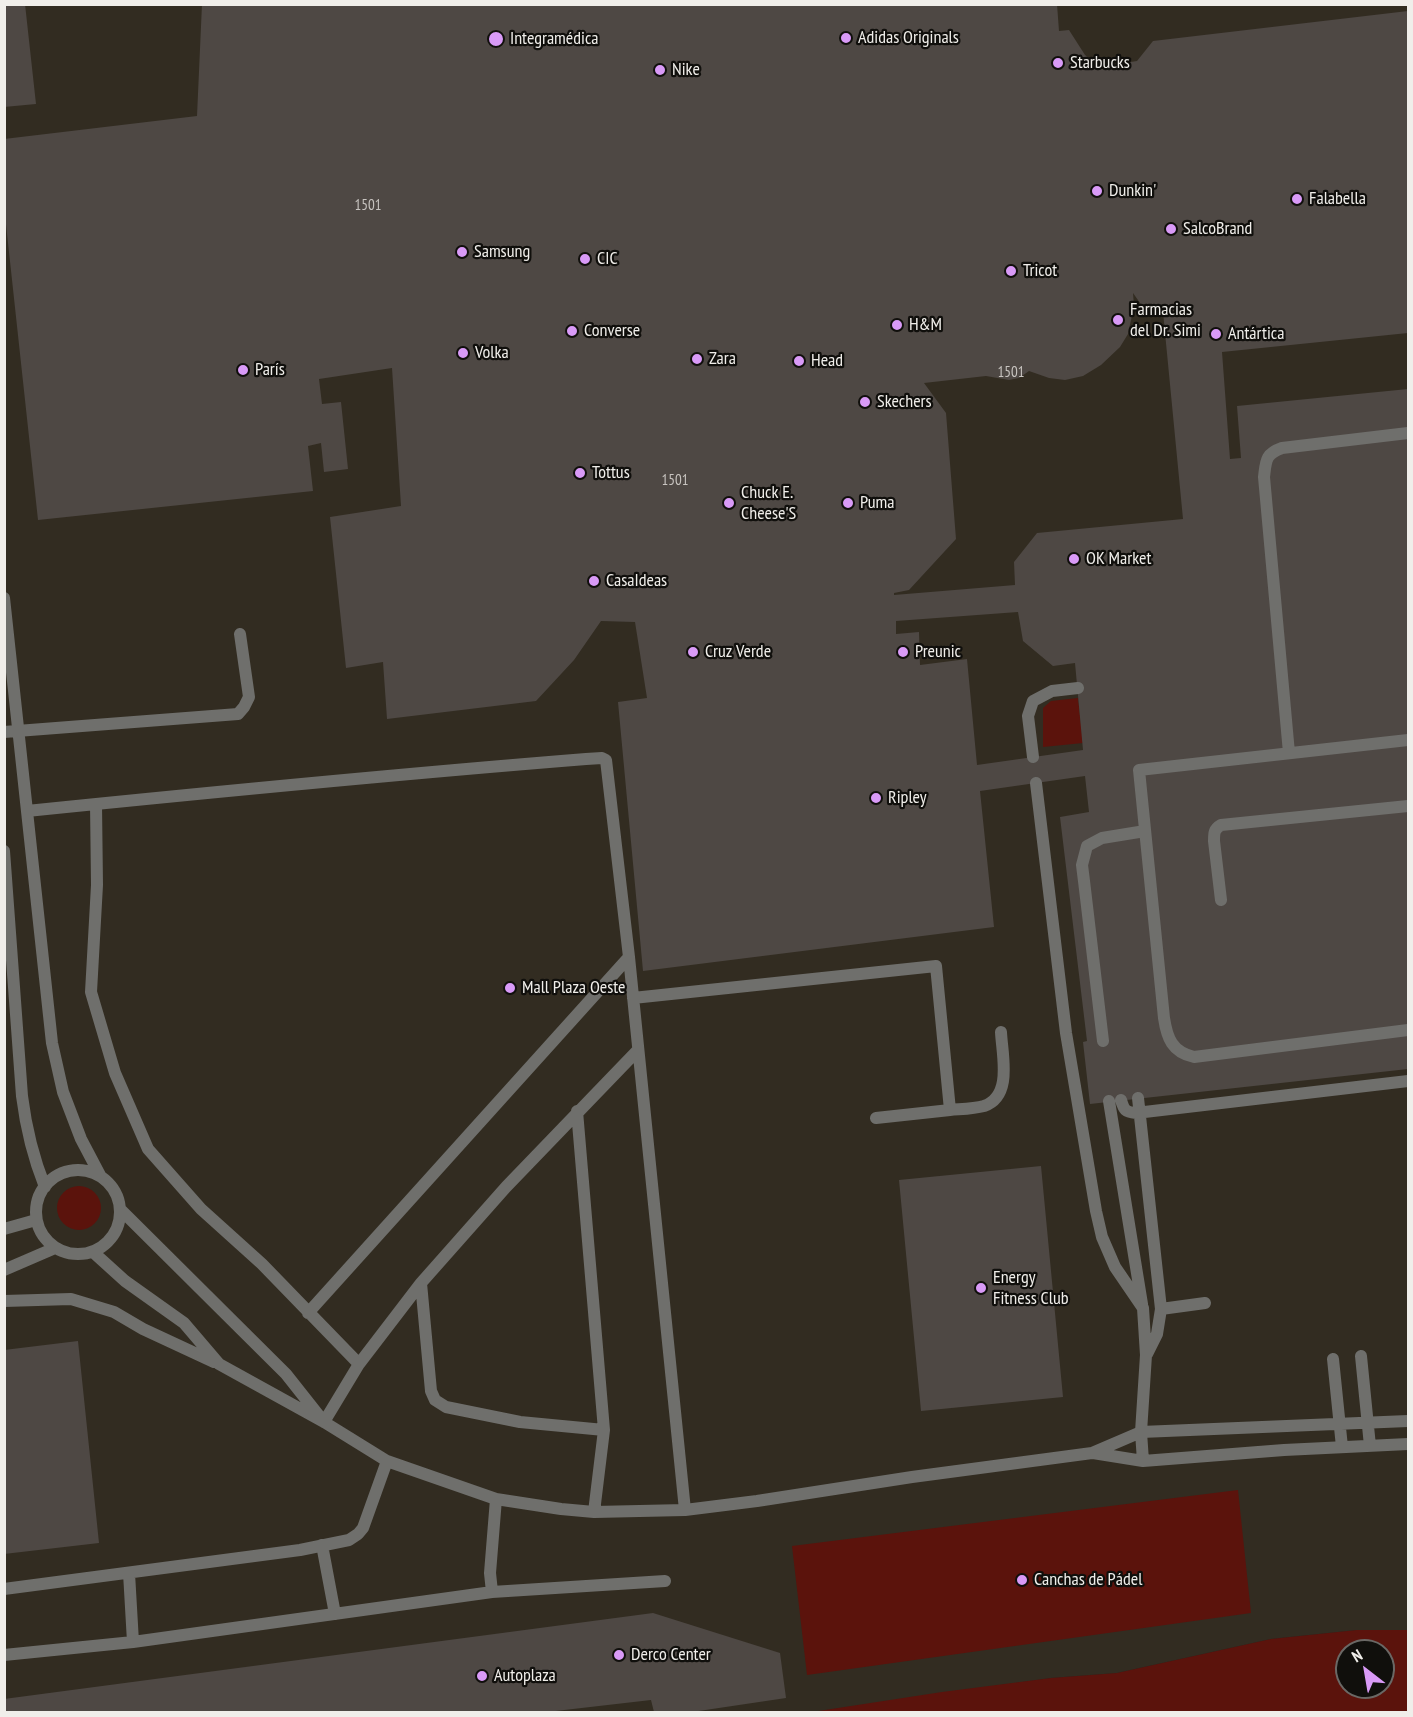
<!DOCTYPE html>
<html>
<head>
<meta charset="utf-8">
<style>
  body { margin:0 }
  #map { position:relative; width:1413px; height:1717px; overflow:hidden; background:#292520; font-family:"PT Sans Narrow",sans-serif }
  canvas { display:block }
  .frame { position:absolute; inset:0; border:6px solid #f0eeea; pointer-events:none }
  .north { position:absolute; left:1335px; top:1639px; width:60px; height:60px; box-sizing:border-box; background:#100f0c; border:2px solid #6a6865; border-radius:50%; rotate:329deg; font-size:16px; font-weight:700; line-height:24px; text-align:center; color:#f0eeea }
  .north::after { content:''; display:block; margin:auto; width:21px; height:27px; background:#d99af7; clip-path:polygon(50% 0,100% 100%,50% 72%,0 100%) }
</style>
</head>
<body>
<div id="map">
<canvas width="1413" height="1717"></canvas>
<div class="frame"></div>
<div class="north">N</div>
</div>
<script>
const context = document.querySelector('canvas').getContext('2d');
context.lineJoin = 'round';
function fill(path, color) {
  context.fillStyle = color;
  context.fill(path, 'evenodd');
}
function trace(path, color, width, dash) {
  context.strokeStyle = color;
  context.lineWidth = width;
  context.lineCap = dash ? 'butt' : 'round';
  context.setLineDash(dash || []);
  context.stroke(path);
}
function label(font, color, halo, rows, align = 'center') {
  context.font = font + ' "PT Sans Narrow",sans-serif';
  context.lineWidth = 4.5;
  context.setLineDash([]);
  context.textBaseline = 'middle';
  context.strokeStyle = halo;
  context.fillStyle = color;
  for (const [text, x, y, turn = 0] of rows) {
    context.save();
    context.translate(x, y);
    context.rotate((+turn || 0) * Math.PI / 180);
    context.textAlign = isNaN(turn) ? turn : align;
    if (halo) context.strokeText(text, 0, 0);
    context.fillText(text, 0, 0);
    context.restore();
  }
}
const built = new Path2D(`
  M 5,5 L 1408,5 L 1408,1630 L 1357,1630 L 1271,1639 L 1117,1673 L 1051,1678 L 813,1712 L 5,1712 Z`);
const green = new Path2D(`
  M 1078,698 L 1083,743 L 1043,747 L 1043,708 L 1051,701 Z
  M57 1208a22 22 0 1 1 44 0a22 22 0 1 1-44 0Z
  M 1238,1490 L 1251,1613 L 807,1675 L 792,1546 Z
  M 1357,1630 L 1408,1630 L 1408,1712 L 812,1712 L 942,1692 L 1051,1678 L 1117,1673 L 1271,1639 ZM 1347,1651 L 1383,1651 L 1383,1687 L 1347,1687 Z`);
const building = new Path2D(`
  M 4,4 L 25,4 L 36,104 L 4,107 Z
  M 202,4 L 1057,4 L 1059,31 L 1069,30 L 1085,55 L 1094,62 L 1111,65 L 1137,61 L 1153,41 L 1408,11 L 1408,333 L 1222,352 L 1230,459 L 1241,458 L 1237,406 L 1408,389 L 1408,1069 L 1090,1104 L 1083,1042 L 1087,1041 L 1060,817 L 1089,812 L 1085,776 L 980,791 L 994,927 L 643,971 L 618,702 L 647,698 L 635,622 L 601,621 L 574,660 L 536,701 L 387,719 L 383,662 L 346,668 L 330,517 L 401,506 L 392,368 L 319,379 L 322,404 L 341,402 L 348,469 L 324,472 L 321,443 L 308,446 L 313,491 L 38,520 L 4,206 L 4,139 L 197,116 ZM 1133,293 L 1145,310 L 1151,312 L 1163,312 L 1183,519 L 1037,533 L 1014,562 L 1015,585 L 894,595 L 894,593 L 909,590 L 956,539 L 946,413 L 924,383 L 986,376 L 1009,380 L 1019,378 L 1029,371 L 1049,378 L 1065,380 L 1083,376 L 1101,365 L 1120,347 L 1128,334 L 1134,306 ZM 1018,612 L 1023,641 L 1053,666 L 1075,663 L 1083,750 L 977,765 L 967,659 L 920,665 L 919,632 L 896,634 L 896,621 Z
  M 1041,1166 L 1063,1397 L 921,1411 L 899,1180 Z
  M 78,1341 L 99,1543 L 4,1554 L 4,1350 Z
  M 653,1613 L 780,1653 L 786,1698 L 692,1712 L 654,1712 L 651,1700 L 547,1712 L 4,1712 L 4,1699 Z`);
const lane = new Path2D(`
  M 4,598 L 52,1043 L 63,1092 L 81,1139 L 101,1177
  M 4,732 L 238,714 L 244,707 L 249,697 L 240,634
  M 1408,740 L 1139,770 L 1164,1018 C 1167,1038 1172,1052 1194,1057 L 1408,1030
  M 1289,753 L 1264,477 C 1266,461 1265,454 1282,448 L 1408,433
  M 1033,757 L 1028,716 L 1033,701 L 1052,691 L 1078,688
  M 1036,783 L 1066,1033 L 1096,1211 L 1102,1237 L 1115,1267 L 1143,1308 L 1146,1355 L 1141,1432 L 1143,1461
  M 96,804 L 97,885 L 91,992 L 115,1073 L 148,1149 L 201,1209 L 262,1264 L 359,1364
  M 27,811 C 213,792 399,774 586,759 L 602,758 L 606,760 L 629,957 L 685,1510
  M 4,851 L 22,1096 C 26,1128 33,1157 45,1187
  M 1221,900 L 1214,841 C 1214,833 1214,829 1221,825 L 1408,806
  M 633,998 L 936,966 L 950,1110 L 876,1118
  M 1103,1041 L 1084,881 L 1082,865 L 1087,846 L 1102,838 L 1145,831
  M 1138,1098 L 1161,1309 L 1157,1334 L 1147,1354
  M 1121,1100 C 1124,1110 1125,1112 1136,1113 L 1408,1081
  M 1109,1101 L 1142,1304
  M 950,1110 C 961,1109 973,1109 984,1106 C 1013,1096 1002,1055 1001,1032
  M 577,1111 L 604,1430 L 594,1512
  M36 1212a42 42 0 1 1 84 0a42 42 0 1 1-84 0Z
  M 120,1209 L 286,1374 L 320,1417
  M 4,1229 L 36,1220
  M 93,1252 L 125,1281 L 184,1323 L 219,1364 L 324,1422 L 387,1461 L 496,1499 L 561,1509 L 594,1512 L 685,1510 L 757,1501 L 912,1477 L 1092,1453 L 1141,1432 L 1408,1421
  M 4,1270 L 55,1248
  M 421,1283 L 431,1391 L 435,1400 L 446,1407 L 520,1422 L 604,1430
  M 4,1301 L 71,1299 L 114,1312 L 143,1329 L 214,1362
  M 1161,1309 L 1205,1303
  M 308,1313 L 629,957
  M 1361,1356 L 1370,1446
  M 1333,1359 L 1342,1447
  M 324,1422 L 359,1364 L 421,1283 L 506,1187 L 638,1050
  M 1093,1453 L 1143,1461 L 1284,1450 L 1408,1444
  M 322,1545 L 335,1614
  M 129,1573 L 133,1642
  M 4,1589 L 300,1550 L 349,1540 L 358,1534 L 363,1528 L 387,1461
  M 492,1592 L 665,1581
  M 4,1655 L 133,1642 L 492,1592 L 490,1573 L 496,1499`);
const markers = [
  [846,38,6,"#d99af7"],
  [496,39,8,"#d99af7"],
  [1058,63,6,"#d99af7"],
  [660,70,6,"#d99af7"],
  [1097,191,6,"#d99af7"],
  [1297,199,6,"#d99af7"],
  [1171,229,6,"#d99af7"],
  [462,252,6,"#d99af7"],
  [585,259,6,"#d99af7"],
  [1011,271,6,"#d99af7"],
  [1118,320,6,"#d99af7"],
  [897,325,6,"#d99af7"],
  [572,331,6,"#d99af7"],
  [1216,334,6,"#d99af7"],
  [463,353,6,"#d99af7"],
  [697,359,6,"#d99af7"],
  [799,361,6,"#d99af7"],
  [243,370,6,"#d99af7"],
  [865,402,6,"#d99af7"],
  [580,473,6,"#d99af7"],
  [729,503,6,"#d99af7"],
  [848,503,6,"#d99af7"],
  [1074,559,6,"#d99af7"],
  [594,581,6,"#d99af7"],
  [693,652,6,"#d99af7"],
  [903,652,6,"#d99af7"],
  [876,798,6,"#d99af7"],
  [510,988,6,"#d99af7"],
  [981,1288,6,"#d99af7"],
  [1022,1580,6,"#d99af7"],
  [619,1655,6,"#d99af7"],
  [482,1676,6,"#d99af7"]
];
const numberNames = [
  ["1501",368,206],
  ["1501",1011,373],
  ["1501",675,481]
];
const poiNames = [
  ["Adidas Originals",858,38],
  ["Integramédica",510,39],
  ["Starbucks",1070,63],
  ["Nike",672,70],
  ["Dunkin'",1109,191],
  ["Falabella",1309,199],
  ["SalcoBrand",1183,229],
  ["Samsung",474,252],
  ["CIC",597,259],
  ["Tricot",1023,271],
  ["Farmacias",1130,310],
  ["del Dr. Simi",1130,331],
  ["H&M",909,325],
  ["Converse",584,331],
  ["Antártica",1228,334],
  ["Volka",475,353],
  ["Zara",709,359],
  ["Head",811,361],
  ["París",255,370],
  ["Skechers",877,402],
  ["Tottus",592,473],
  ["Chuck E.",741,493],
  ["Cheese'S",741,514],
  ["Puma",860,503],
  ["OK Market",1086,559],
  ["CasaIdeas",606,581],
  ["Cruz Verde",705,652],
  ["Preunic",915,652],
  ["Ripley",888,798],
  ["Mall Plaza Oeste",522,988],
  ["Energy",993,1278],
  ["Fitness Club",993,1299],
  ["Canchas de Pádel",1034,1580],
  ["Derco Center",631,1655],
  ["Autoplaza",494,1676]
];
fill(built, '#322c21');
fill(green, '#5b130c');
fill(building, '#4e4844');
trace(lane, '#6f6f6c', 12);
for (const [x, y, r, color] of markers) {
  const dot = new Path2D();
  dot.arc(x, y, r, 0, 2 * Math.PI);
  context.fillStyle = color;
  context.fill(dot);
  trace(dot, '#100f0c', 2);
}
label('15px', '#c8c4c0', null, numberNames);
label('18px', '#f0eeea', '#100f0c', poiNames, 'left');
</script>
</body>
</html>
